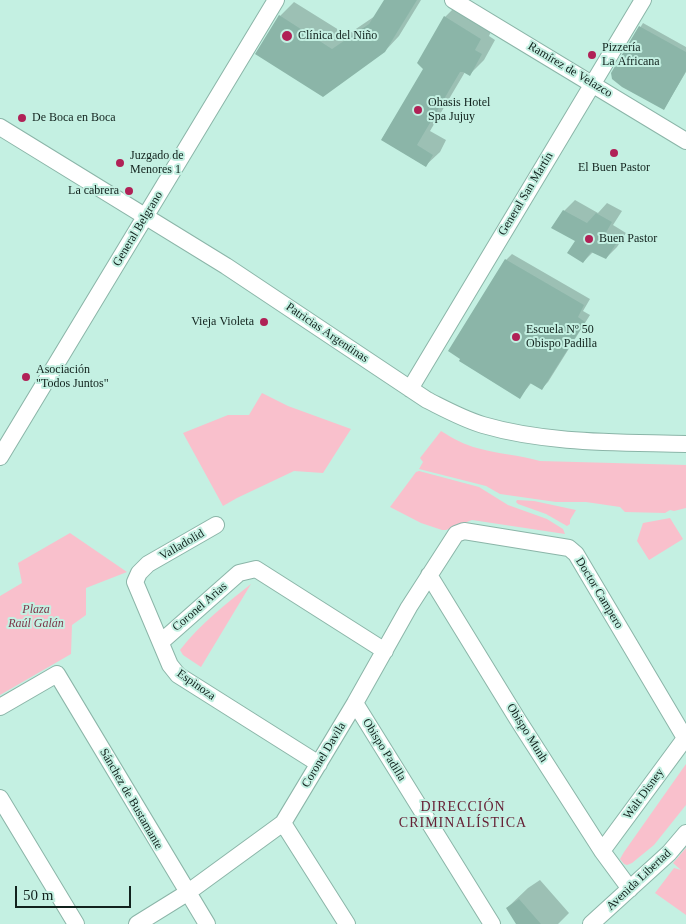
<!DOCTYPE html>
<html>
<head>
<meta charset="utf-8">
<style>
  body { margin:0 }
  #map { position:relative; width:686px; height:924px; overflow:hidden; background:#c4f0e2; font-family:Georgia,serif }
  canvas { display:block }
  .scale { position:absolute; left:15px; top:886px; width:116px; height:22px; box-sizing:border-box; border:2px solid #11221d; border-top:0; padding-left:6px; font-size:15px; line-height:18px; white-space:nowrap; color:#11221d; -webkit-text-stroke:4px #c4f0e2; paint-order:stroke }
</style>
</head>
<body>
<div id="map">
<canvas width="686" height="924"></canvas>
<div class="scale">50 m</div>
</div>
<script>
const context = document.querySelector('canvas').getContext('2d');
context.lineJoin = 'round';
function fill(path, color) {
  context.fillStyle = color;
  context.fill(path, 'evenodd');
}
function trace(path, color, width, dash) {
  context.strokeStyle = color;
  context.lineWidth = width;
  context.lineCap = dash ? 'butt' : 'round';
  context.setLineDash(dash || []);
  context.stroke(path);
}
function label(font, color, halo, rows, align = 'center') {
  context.font = font + ' Georgia,serif';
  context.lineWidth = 4;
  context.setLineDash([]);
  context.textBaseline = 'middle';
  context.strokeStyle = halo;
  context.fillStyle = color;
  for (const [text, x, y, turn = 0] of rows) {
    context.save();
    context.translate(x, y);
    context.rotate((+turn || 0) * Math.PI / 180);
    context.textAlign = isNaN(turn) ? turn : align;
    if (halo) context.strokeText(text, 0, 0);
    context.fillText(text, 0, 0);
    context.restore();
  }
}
const green = new Path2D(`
  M 262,393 L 288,406 L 351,429 L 323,473 L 294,471 L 237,498 L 223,506 L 183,433 L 228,415 L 249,415 Z
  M 441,431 C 452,438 465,445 477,448 C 498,454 519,455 540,461 L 686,465 L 686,508 L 674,511 L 670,510 L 665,513 L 625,512 L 620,507 L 586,502 L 556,502 L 500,494 L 486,486 L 419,469 L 423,462 L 420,458 Z
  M 419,471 L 479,487 L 508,505 L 547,519 L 563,529 L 565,534 L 472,520 L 446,530 L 442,530 L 421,523 L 390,507 L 416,472 Z
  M 517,500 L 534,501 L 576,510 L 570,520 L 570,524 L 567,526 L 546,514 L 518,504 L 516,502 Z
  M 670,518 L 683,539 L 649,560 L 637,541 L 643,523 Z
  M 70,533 L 127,572 L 86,588 L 86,615 L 72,625 L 71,654 L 0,695 L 0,596 L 22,583 L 18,563 Z
  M 251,584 L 201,667 L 183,655 L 180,650 C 200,624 226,604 251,584 Z
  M 686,764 L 686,805 L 654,845 L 632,863 L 627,865 L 624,864 L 620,859 L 624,852 Z
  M 686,848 L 686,915 L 655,893 L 674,868 L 681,870 L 673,863 Z`);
const shadow = new Path2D(`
  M 385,0 L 421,0 L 399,36 L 385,51 L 323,95 L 280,16 L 294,2 L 347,35 L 375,16 Z
  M 459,3 L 494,25 L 489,36 L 495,40 L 484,60 L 470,74 L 465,72 L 430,131 L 446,140 L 440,152 L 425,166 L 382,139 L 425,68 L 445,17 Z
  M 643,23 L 686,47 L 686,72 L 664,109 L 612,73 Z
  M 575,200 L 598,213 L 607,203 L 622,211 L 613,225 L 626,233 L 617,247 L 606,258 L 593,252 L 583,262 L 577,240 L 564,211 Z
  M 512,254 L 590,299 L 583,311 L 590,315 L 548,382 L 542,388 L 532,382 L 520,397 L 506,260 Z
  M 540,880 L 569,913 L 558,924 L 517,924 L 507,908 L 528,888 Z`);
const building = new Path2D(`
  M 384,0 L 417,0 L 385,52 L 323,97 L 255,54 L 279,15 L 332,49 L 369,24 Z
  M 444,16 L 481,39 L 475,50 L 482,54 L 470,76 L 463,72 L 460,72 L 417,145 L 433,155 L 426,167 L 381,140 L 423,69 L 417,63 Z
  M 639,26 L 686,52 L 686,71 L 664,110 L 622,87 L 612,79 L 611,73 Z
  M 563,210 L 587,223 L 596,213 L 612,222 L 604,236 L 616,244 L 606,259 L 591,252 L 583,263 L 567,253 L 575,241 L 551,228 Z
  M 505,259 L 584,305 L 578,317 L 585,322 L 542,390 L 530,383 L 520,399 L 459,361 L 460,359 L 448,351 Z
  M 519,899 L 541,924 L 516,924 L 506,908 Z`);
const minor = new Path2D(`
  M 453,0 L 686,141
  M 0,127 L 226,266 L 427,400 C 445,409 463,419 483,425 C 548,444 619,442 686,444
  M 410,389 L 643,0
  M 0,457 L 276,0
  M 216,525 L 148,564 L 139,573 L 135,582 L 170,665 L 178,675 L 319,764
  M 429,575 L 518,720 L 602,851 L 630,889
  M 161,642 L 239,573 L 256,569 L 385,651
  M 355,703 L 492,924
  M 0,707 L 57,674 L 207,924
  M 0,798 L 76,924
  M 283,823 L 347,924
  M 602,851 L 686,737
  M 137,924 L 187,893 L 283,823 L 355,703 L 409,607 L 456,534 L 464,531 L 569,548 L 576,554 L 685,738
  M 591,924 L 669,853 L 686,833`);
const markers = [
  [287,36,6,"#b02156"],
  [592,55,5,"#b02156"],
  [418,110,5,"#b02156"],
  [22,118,5,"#b02156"],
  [614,153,5,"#b02156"],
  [120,163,5,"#b02156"],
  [129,191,5,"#b02156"],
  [589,239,5,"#b02156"],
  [264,322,5,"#b02156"],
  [516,337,5,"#b02156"],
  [26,377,5,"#b02156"]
];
const poiNames = [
  ["Clínica del Niño",298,36],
  ["Pizzería",602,48],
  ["La Africana",602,62],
  ["Ohasis Hotel",428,103],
  ["Spa Jujuy",428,117],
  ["De Boca en Boca",32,118],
  ["Juzgado de",130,156],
  ["Menores 1",130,170],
  ["El Buen Pastor",614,168,"center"],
  ["La cabrera",119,191,"right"],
  ["Buen Pastor",599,239],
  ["Vieja Violeta",254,322,"right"],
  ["Escuela Nº 50",526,330],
  ["Obispo Padilla",526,344],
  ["Asociación",36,370],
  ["\"Todos Juntos\"",36,384]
];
const streetNames = [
  ["Ramírez de Velazco",570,70,31],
  ["General San Martín",526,194,-59],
  ["General Belgrano",138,229,-59],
  ["Patricias Argentinas",327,333,34],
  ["Valladolid",182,545,-30],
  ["Doctor Campero",599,593,59],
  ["Coronel Arias",200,607,-41],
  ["Espinoza",196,685,35],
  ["Obispo Munh",527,733,58],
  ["Obispo Padilla",384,750,58],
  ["Coronel Davila",324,755,-59],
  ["Walt Disney",644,794,-54],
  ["Sánchez de Bustamante",131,799,60],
  ["Avenida Libertad",639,880,-43]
];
const parkNames = [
  ["Plaza",36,610],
  ["Raúl Galán",36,624]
];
const neighbourhoodNames = [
  ["DIRECCIÓN",463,807],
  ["CRIMINALÍSTICA",463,823]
];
fill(green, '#f9c0cc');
fill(shadow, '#0003');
fill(building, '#8bb5a8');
trace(minor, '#8bb5a8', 18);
trace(minor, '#fff', 16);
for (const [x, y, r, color] of markers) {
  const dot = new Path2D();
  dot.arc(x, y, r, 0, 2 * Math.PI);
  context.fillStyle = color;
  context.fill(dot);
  trace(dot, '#c4f0e2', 2);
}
label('12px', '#11221d', '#c4f0e2', poiNames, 'left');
label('12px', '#11221d', '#c4f0e2', streetNames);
label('italic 12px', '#7d3649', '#c4f0e2', parkNames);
context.letterSpacing = '1px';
label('14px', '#662136', '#c4f0e2', neighbourhoodNames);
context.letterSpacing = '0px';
</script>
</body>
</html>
